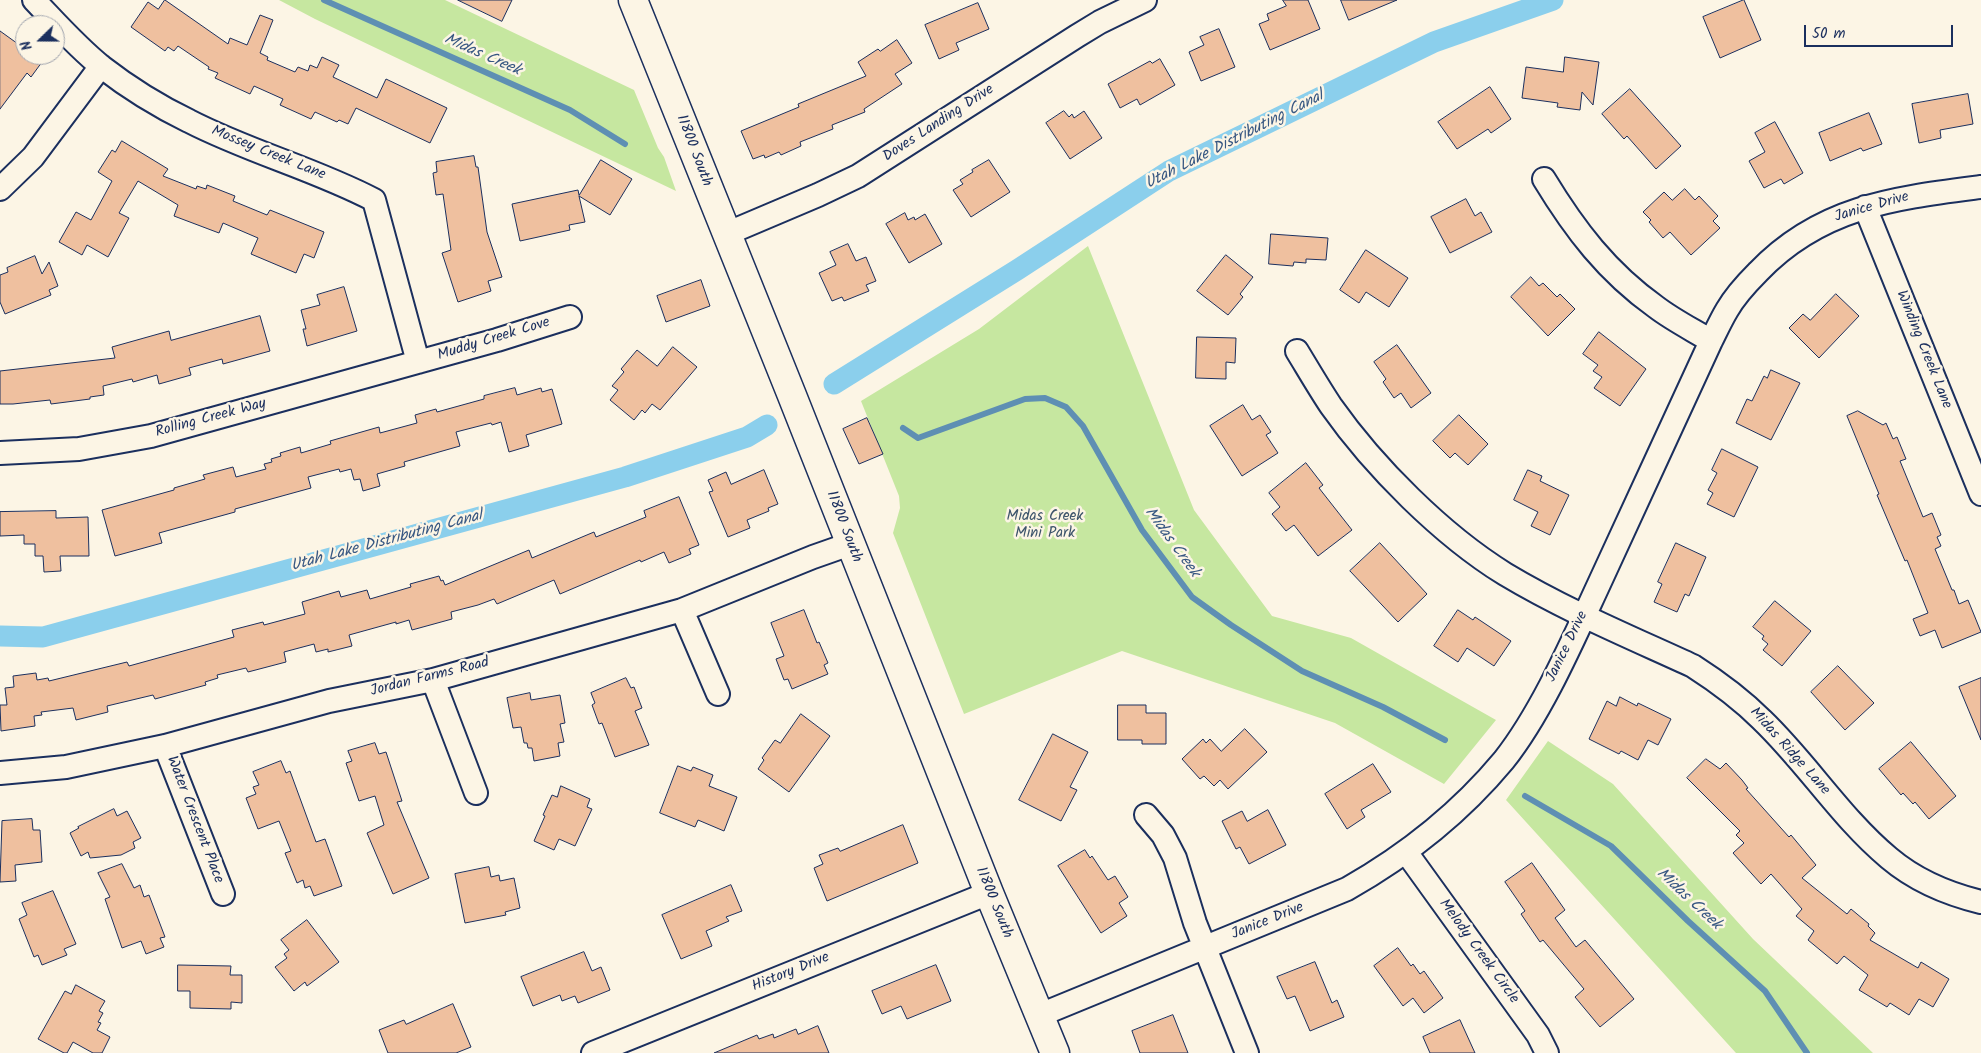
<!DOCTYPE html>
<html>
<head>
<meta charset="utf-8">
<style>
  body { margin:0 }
  #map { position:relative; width:1981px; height:1053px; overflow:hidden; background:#fcf5e5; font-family:Kalam,sans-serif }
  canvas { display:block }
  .north { position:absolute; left:15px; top:15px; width:50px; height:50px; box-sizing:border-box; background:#fcf5e5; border:1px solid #a2a6af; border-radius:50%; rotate:248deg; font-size:14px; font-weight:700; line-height:20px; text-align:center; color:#1b2f5e }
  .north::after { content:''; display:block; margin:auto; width:18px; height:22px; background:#1b2f5e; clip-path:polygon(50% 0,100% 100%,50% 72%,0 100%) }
  .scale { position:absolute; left:1804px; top:25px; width:149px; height:22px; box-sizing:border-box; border:2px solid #1b2f5e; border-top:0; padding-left:6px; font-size:15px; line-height:18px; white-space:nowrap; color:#1b2f5e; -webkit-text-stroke:4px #fcf5e5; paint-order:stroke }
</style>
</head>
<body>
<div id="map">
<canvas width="1981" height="1053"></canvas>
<div class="north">N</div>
<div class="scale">50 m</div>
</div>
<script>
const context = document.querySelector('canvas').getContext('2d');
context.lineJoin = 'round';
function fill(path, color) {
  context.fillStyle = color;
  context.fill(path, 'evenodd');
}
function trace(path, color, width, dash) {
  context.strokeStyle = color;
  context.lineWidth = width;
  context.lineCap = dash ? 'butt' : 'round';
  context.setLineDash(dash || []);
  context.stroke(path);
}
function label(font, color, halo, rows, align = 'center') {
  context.font = font + ' Kalam,sans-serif';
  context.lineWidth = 5;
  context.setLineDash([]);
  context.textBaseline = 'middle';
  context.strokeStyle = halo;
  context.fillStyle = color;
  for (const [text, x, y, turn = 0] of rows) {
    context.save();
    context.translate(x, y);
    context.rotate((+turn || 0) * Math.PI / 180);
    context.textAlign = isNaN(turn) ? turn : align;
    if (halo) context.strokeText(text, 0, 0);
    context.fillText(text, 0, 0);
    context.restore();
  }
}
const green = new Path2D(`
  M 279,0 L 445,0 L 634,90 L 658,148 L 664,157 L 676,191 L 315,19 Z
  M 1088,246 L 1194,510 L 1272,616 L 1351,638 L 1496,720 L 1444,784 L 1335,723 L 1122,651 L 964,714 L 893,533 L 900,508 L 899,496 L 861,401 L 979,329 Z
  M 1548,741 L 1613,784 L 1753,939 L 1873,1053 L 1736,1053 L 1506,800 Z`);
const stream = new Path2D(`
  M 324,0 L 570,110 L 625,144
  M 903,428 L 918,438 L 1025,399 L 1045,398 L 1066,407 L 1083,426 L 1142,530 L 1192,597 L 1231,625 L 1302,671 L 1383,707 L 1445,740
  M 1525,796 L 1611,846 L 1688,921 L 1765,991 L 1807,1053`);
const canal = new Path2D(`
  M 834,384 L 1017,270 L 1169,171 L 1434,42 L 1553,0
  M 0,636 L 43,637 L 625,477 L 747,437 L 767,425`);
const building = new Path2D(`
  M 165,0 L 228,44 L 230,38 L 247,45 L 260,15 L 273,20 L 260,53 L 268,57 L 267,60 L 295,72 L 298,67 L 308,71 L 310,65 L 317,68 L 322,57 L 339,65 L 333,77 L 377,98 L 386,79 L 447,108 L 430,143 L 356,108 L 348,124 L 339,120 L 337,122 L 315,112 L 311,119 L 280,105 L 283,99 L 254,86 L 250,94 L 215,78 L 218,73 L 208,69 L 209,67 L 178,46 L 174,51 L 168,47 L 165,51 L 131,27 L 148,2 L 158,9 Z
  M 458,0 L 512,0 L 502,21 Z
  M 1283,0 L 1308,0 L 1320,29 L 1270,50 L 1259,24 L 1269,20 L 1267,14 L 1286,6 Z
  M 1341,0 L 1397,0 L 1349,20 Z
  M 1744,0 L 1761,40 L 1720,58 L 1703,17 Z
  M 978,3 L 989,29 L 956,43 L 959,50 L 939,59 L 925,25 Z
  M 1219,29 L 1235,67 L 1201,81 L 1189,52 L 1204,45 L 1200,37 Z
  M 0,31 L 25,49 L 25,55 L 33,55 L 42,62 L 31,77 L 27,73 L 0,109 Z
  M 897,40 L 912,63 L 895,74 L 902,84 L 864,109 L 865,112 L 832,125 L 833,129 L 800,142 L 801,146 L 781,155 L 779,152 L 765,158 L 764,155 L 753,159 L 741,131 L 799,107 L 798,104 L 866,76 L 858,62 L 878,49 L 880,51 Z
  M 1565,57 L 1599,62 L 1593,105 L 1582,92 L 1580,110 L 1557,107 L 1558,103 L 1522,98 L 1526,67 L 1563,72 Z
  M 1160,59 L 1175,85 L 1140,105 L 1137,99 L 1120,108 L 1108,84 L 1150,61 L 1152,63 Z
  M 1490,87 L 1511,119 L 1491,133 L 1488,129 L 1457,149 L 1438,122 Z
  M 1630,89 L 1681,146 L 1656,169 L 1627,136 L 1624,139 L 1602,114 Z
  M 1968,94 L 1973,124 L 1940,130 L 1941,138 L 1919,143 L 1912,104 Z
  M 1064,111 L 1069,117 L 1072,114 L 1074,118 L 1084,111 L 1102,138 L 1070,159 L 1046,123 Z
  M 1869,113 L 1882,144 L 1863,151 L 1861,148 L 1830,161 L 1819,133 Z
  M 1775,122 L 1803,173 L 1784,184 L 1781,179 L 1764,188 L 1749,161 L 1765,152 L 1755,133 Z
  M 122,141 L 168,169 L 163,176 L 196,189 L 197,186 L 206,189 L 207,185 L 235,196 L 233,201 L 267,215 L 270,210 L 324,232 L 314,258 L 304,254 L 296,273 L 251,254 L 258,238 L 223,223 L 219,233 L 174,216 L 178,205 L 138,181 L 119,213 L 129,218 L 108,257 L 87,245 L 82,255 L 59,242 L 76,212 L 91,220 L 112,181 L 98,172 L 112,150 L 115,152 Z
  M 474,156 L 476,167 L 478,167 L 487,232 L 502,277 L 488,281 L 491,291 L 458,302 L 442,253 L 451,250 L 443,194 L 436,195 L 433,173 L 437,172 L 436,162 Z
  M 601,160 L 632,179 L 610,215 L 579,196 L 585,222 L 569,225 L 570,230 L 520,241 L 512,204 L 578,190 L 579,195 Z
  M 989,160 L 1010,192 L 971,217 L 953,190 L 963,184 L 960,180 L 973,172 L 972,170 Z
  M 1685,189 L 1695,200 L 1699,196 L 1718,216 L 1713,221 L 1720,228 L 1691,255 L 1670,232 L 1663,238 L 1649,222 L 1651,220 L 1643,212 L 1664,192 L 1672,200 Z
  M 1466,199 L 1475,216 L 1481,212 L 1492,232 L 1450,253 L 1431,217 Z
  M 905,213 L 908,220 L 914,217 L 915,220 L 925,214 L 942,244 L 909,263 L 886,224 Z
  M 1271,234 L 1328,238 L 1326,260 L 1306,259 L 1306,263 L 1294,262 L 1293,266 L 1269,264 Z
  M 848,244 L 856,261 L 866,257 L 876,281 L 866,285 L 869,291 L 844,301 L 842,297 L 832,301 L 819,273 L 836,265 L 830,252 Z
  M 1366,250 L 1408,278 L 1389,307 L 1366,292 L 1359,303 L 1340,290 Z
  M 1226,255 L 1253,277 L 1240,294 L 1243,297 L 1228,315 L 1197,291 Z
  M 35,256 L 42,274 L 49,262 L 58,286 L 49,290 L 51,295 L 5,314 L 0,302 L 0,275 L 8,272 L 7,268 Z
  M 1531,277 L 1539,286 L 1543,283 L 1557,297 L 1560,294 L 1575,309 L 1548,336 L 1511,297 Z
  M 701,280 L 710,306 L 666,322 L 657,296 Z
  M 344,287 L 357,331 L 307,346 L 303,329 L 306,329 L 301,310 L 320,305 L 317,295 Z
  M 1836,294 L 1859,316 L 1819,358 L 1789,328 L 1803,314 L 1810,320 Z
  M 260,316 L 270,351 L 223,364 L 222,359 L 189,368 L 191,375 L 159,384 L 157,375 L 133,382 L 132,379 L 103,386 L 104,395 L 90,397 L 90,399 L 51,404 L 50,400 L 13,404 L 0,404 L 0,371 L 115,358 L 112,347 L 169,331 L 171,340 Z
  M 1599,332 L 1646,369 L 1620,406 L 1594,388 L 1602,377 L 1593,371 L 1598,365 L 1583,354 Z
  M 1197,337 L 1236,338 L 1235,363 L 1226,362 L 1226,379 L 1196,378 Z
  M 1397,345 L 1431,393 L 1411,408 L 1401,393 L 1394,398 L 1383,382 L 1386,379 L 1374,362 Z
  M 673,347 L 697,367 L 660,410 L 652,404 L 645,413 L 642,410 L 634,420 L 610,400 L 618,390 L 612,386 L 624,372 L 621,369 L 637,350 L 657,366 Z
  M 1771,370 L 1800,383 L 1771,440 L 1736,423 L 1747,399 L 1752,401 L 1764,376 L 1767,378 Z
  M 515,388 L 517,395 L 541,388 L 542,392 L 552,389 L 562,424 L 526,435 L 529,446 L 509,452 L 501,422 L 492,425 L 491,423 L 456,432 L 460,446 L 404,462 L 405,466 L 377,474 L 380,486 L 363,491 L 360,479 L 354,480 L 351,469 L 340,472 L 339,469 L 308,477 L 311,488 L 235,509 L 235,512 L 159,533 L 162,543 L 115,556 L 102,510 L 174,490 L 174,488 L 205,479 L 203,475 L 233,467 L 236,477 L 266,469 L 264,464 L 272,462 L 271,459 L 281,456 L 280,453 L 300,447 L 301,453 L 331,444 L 330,441 L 379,427 L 380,433 L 417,423 L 415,415 L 436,409 L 437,412 L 484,399 L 484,396 Z
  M 1243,405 L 1252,420 L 1260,415 L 1271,432 L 1266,435 L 1278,453 L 1242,476 L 1210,426 Z
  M 1858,411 L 1883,425 L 1886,423 L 1893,439 L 1897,437 L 1906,459 L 1900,461 L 1923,517 L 1932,513 L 1941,535 L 1937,537 L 1941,546 L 1935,549 L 1952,590 L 1954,590 L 1959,604 L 1968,600 L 1981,632 L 1942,648 L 1935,630 L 1920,636 L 1913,619 L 1928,613 L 1907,560 L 1905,561 L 1877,495 L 1879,494 L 1847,416 Z
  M 1459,415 L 1488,444 L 1468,465 L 1455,453 L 1450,458 L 1433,441 Z
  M 867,418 L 883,454 L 859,464 L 843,429 Z
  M 1722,449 L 1758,467 L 1734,517 L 1707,504 L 1713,493 L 1708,490 L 1717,473 L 1712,470 Z
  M 1306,463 L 1323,485 L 1319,488 L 1352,530 L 1318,556 L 1294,525 L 1286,531 L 1272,514 L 1280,507 L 1269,493 Z
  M 764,470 L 778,504 L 768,508 L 769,511 L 747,520 L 750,528 L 728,537 L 709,492 L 713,491 L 708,480 L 726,472 L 731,484 Z
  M 1528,470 L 1542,476 L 1540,481 L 1569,495 L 1550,535 L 1531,526 L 1538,512 L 1514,500 Z
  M 679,497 L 699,545 L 689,549 L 691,554 L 669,563 L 664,552 L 641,562 L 640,560 L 560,594 L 554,580 L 497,604 L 494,599 L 478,605 L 451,612 L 452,619 L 412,630 L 409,620 L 396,624 L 396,622 L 349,635 L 352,646 L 328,652 L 328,649 L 316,652 L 314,644 L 284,652 L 286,662 L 248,672 L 246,668 L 217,675 L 218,678 L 205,682 L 206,685 L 155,699 L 153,695 L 107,706 L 108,712 L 76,720 L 73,708 L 41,712 L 42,715 L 34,716 L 35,726 L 1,731 L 0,705 L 7,705 L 5,688 L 14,687 L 13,676 L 36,673 L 37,680 L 48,678 L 49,681 L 127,662 L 129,666 L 234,637 L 232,630 L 263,622 L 264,625 L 305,614 L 302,602 L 339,591 L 341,597 L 367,590 L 370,599 L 411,587 L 410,584 L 439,576 L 441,581 L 443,580 L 445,585 L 529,550 L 532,558 L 594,532 L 596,537 L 646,517 L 644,511 Z
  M 56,511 L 56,518 L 88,517 L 89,556 L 60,556 L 61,571 L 44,572 L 43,556 L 35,556 L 35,544 L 24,544 L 24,535 L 0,536 L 0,512 Z
  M 1380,543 L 1427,594 L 1398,622 L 1350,571 Z
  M 1676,543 L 1706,557 L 1689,596 L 1685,594 L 1677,612 L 1654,602 L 1662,584 L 1658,582 Z
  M 1775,601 L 1811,631 L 1782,666 L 1763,650 L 1768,644 L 1762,639 L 1764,636 L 1753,627 Z
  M 804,610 L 817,643 L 819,642 L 828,663 L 824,665 L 828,674 L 792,689 L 788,679 L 784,680 L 776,659 L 784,656 L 771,623 Z
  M 1458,610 L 1473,620 L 1475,617 L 1511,641 L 1494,666 L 1467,648 L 1458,662 L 1434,646 Z
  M 1838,666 L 1874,703 L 1845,730 L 1811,692 Z
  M 626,678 L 631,688 L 634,687 L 642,708 L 635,711 L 649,745 L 615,757 L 602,723 L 599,724 L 592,705 L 595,703 L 591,693 Z
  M 1981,678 L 1981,740 L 1959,687 Z
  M 530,693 L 531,700 L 560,695 L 565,723 L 560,724 L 564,742 L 558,743 L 560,756 L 534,761 L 532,748 L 528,748 L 527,743 L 524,743 L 521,727 L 513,728 L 507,698 Z
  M 1620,697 L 1637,706 L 1638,703 L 1671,719 L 1658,745 L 1648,740 L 1638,760 L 1621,751 L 1619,754 L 1589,739 L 1607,701 L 1616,706 Z
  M 1118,705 L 1146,705 L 1146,713 L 1166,713 L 1166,744 L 1142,744 L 1142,740 L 1118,740 Z
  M 801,714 L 830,736 L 789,792 L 758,769 L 764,760 L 762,758 L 775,740 L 780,743 Z
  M 1245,729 L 1267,752 L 1228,789 L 1220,780 L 1214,786 L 1204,776 L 1200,779 L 1182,759 L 1203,739 L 1206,743 L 1210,739 L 1221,751 Z
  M 1053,734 L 1088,752 L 1070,787 L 1077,790 L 1061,821 L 1019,800 Z
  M 1911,742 L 1956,796 L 1929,819 L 1915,802 L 1913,804 L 1903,793 L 1901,795 L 1879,769 Z
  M 375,743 L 379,754 L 386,752 L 402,801 L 397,802 L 429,878 L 393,894 L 367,833 L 384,825 L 375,796 L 359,801 L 346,763 L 352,761 L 348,751 Z
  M 1706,759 L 1720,769 L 1726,763 L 1742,780 L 1748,788 L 1746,789 L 1789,837 L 1791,835 L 1816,865 L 1802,878 L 1847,914 L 1851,909 L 1869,924 L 1868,926 L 1875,933 L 1870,940 L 1918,968 L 1921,962 L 1949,979 L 1933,1007 L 1919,999 L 1909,1015 L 1890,1003 L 1887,1007 L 1859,990 L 1868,975 L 1844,956 L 1837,964 L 1808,940 L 1814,931 L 1796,916 L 1802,909 L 1771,874 L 1761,884 L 1733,853 L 1744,843 L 1736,835 L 1740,831 L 1687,778 Z
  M 281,761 L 286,773 L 290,771 L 316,842 L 325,839 L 342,886 L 314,896 L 310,886 L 305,888 L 303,880 L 297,883 L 285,853 L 291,851 L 279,821 L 258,829 L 246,798 L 256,794 L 253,787 L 259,785 L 253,772 Z
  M 1373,764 L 1391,792 L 1361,810 L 1365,817 L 1347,829 L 1325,794 Z
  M 678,766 L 691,771 L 693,767 L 713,775 L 709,786 L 737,797 L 724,831 L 698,820 L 695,827 L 660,813 Z
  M 561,786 L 590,799 L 587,807 L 592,809 L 575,846 L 559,839 L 554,850 L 534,841 L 545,816 L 543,815 L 552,795 L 557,797 Z
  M 114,809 L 117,816 L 127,811 L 141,838 L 133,842 L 135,848 L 121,855 L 90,858 L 88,852 L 81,856 L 70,833 L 79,828 L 78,827 Z
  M 1268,810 L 1286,845 L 1249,864 L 1240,847 L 1236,849 L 1222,821 L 1242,811 L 1247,821 Z
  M 32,819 L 33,830 L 40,830 L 42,862 L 15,865 L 16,881 L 0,882 L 2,821 Z
  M 903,825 L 918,863 L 827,901 L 814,868 L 823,864 L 819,855 L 838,848 L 840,851 Z
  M 1085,850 L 1090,858 L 1092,856 L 1108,880 L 1115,876 L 1128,897 L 1119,903 L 1127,916 L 1101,933 L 1058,866 Z
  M 1532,863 L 1565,910 L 1555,918 L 1576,947 L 1585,940 L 1634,999 L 1600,1027 L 1575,997 L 1584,989 L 1543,940 L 1540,942 L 1521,914 L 1525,911 L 1505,882 Z
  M 122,864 L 134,888 L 140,885 L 144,897 L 149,895 L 165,937 L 160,938 L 164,947 L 146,954 L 141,941 L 122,948 L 105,899 L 110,897 L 98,873 Z
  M 489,867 L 491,877 L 499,875 L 500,881 L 514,878 L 520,908 L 505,912 L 506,915 L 465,923 L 455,874 Z
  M 731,885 L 742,911 L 726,917 L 729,921 L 706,931 L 712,946 L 681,959 L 662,915 Z
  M 53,891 L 76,944 L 64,949 L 67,955 L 42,965 L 38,955 L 34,957 L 19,919 L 27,915 L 22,903 Z
  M 307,920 L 339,962 L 307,986 L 305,982 L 294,991 L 275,967 L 287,958 L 284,954 L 289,950 L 281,940 Z
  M 1398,948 L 1411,966 L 1413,964 L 1420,974 L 1424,971 L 1443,998 L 1424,1013 L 1413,998 L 1403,1006 L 1374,966 Z
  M 584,952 L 592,971 L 601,967 L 610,990 L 578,1003 L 575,996 L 562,1001 L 560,995 L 533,1006 L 521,977 Z
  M 1315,962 L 1332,1003 L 1337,1000 L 1344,1017 L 1310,1031 L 1295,996 L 1287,999 L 1277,977 Z
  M 178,965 L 231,966 L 230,975 L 242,975 L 242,1003 L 231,1002 L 231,1009 L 190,1008 L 190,991 L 178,991 Z
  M 936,965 L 951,1001 L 907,1019 L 901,1006 L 882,1014 L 872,991 Z
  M 76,985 L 105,1001 L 99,1011 L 103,1013 L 98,1022 L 101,1023 L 97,1030 L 110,1037 L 102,1053 L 93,1053 L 73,1042 L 67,1053 L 64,1053 L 38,1039 L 65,991 L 71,994 Z
  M 453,1004 L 471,1047 L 456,1053 L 388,1053 L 379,1030 L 404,1020 L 406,1024 Z
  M 1173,1015 L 1188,1053 L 1140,1053 L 1132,1031 Z
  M 1460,1020 L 1475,1053 L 1430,1053 L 1423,1037 Z
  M 818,1026 L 829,1053 L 714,1053 L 757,1035 L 759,1039 L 773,1034 L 774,1038 L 796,1029 L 798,1034 Z`);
const street = new Path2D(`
  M 34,0 C 56,23 77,47 102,67 C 129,88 158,106 189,121 C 249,152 315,169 374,200 L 418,362
  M 1544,179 C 1575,230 1607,272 1656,307 C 1673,320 1693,330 1711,341
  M 0,189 L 33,157 L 101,66
  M 1865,207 L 1981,494
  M 726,234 L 818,195 L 858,176 L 1077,36 L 1100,22 L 1145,0
  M 1297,351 C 1308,369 1319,388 1331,406 C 1374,467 1442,535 1505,574 C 1565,610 1630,637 1693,666 C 1718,682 1741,699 1762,720 C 1807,763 1841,818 1889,858 C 1915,880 1948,894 1981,902
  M 0,453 L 79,449 L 151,436 L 497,340 L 570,317
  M 682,610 L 718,694
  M 433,680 L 476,793
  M 165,746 L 223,894
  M 0,773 L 66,767 L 165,746 L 329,701 L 433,680 L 682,610 L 813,557 L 850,544
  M 1146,815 L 1163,835 L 1175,858 L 1195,923 L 1247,1053
  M 1406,852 L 1538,1035 L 1547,1053
  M 1040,1015 L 1347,889 C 1407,855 1460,813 1504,760 C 1542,712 1573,640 1599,584 C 1636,503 1674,422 1711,341 C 1716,331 1721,320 1727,310 C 1735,296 1747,283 1758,272 C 1821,206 1896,198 1981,187
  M 593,1053 L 989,893`);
const secondary = new Path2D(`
  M 633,0 L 791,393 L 989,893 L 1055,1053`);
const streetNames = [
  ["Doves Landing Drive",939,124,-33],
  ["11800 South",693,151,69],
  ["Mossey Creek Lane",268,154,22],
  ["Janice Drive",1872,208,-16],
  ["Muddy Creek Cove",494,340,-17],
  ["Winding Creek Lane",1923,350,68],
  ["Rolling Creek Way",211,419,-15],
  ["11800 South",843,527,69],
  ["Janice Drive",1568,647,-64],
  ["Jordan Farms Road",430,678,-14],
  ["Midas Ridge Lane",1789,752,48],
  ["Water Crescent Place",194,820,69],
  ["11800 South",993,903,68],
  ["Janice Drive",1268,922,-22],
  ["Melody Creek Circle",1478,952,54],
  ["History Drive",791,973,-22]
];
const parkNames = [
  ["Midas Creek",1045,517],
  ["Mini Park",1045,534]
];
const waterNames = [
  ["Midas Creek",482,56,24],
  ["Utah Lake Distributing Canal",1235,141,-27],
  ["Utah Lake Distributing Canal",387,542,-15],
  ["Midas Creek",1171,543,54],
  ["Midas Creek",1688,900,43]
];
fill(green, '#c6e7a0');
trace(stream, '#5e8fb3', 6);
trace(canal, '#8bcfec', 21);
fill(building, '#efc09f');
trace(building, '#1b2f5e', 1);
trace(street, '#1b2f5e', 26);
trace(secondary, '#1b2f5e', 31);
trace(street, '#fcf5e5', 22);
trace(secondary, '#fcf5e5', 28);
label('15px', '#1b2f5e', '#fcf5e5', streetNames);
label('15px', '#3d546b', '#fcf5e5', parkNames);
label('italic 16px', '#375782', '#fcf5e5', waterNames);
</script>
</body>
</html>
